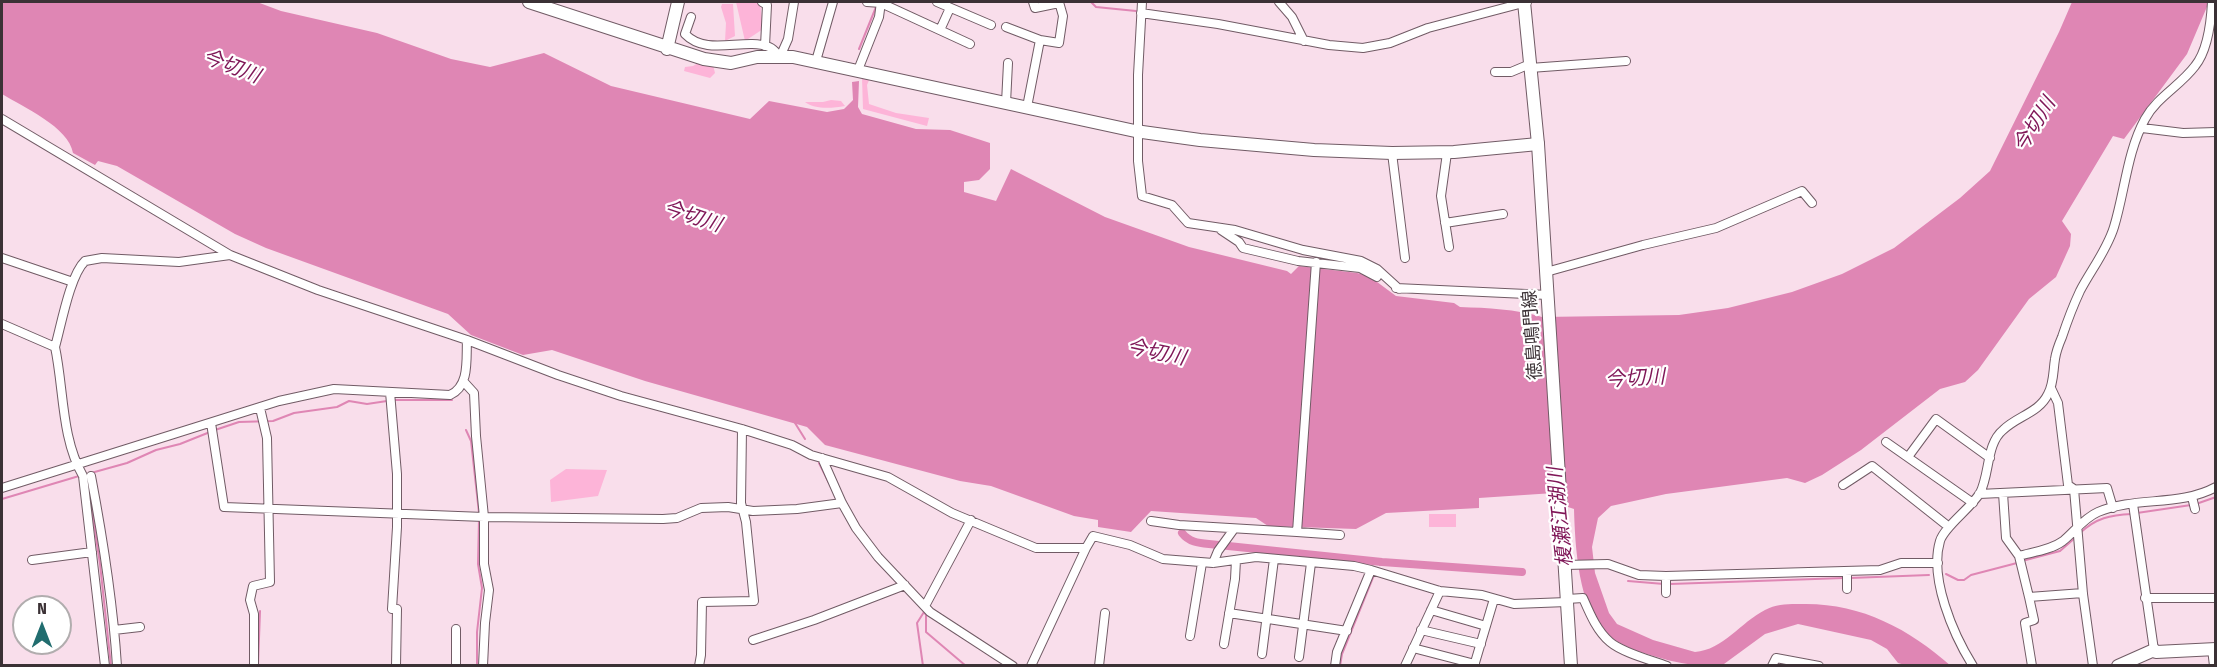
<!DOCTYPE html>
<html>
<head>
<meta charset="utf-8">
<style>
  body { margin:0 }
  #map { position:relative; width:2217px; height:667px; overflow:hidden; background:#f9deeb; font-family:"Fira Sans Condensed",sans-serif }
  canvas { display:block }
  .frame { position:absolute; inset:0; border:3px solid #3b3135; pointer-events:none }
  .north { position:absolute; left:12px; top:595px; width:60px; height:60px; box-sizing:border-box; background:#fff; border:2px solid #b1adae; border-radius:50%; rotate:0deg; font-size:16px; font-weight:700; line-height:24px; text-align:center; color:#3b3135 }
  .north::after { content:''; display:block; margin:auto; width:21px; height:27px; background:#216d6f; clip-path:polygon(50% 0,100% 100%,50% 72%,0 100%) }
</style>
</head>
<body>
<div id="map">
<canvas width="2217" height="667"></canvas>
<div class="frame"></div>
<div class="north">N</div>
</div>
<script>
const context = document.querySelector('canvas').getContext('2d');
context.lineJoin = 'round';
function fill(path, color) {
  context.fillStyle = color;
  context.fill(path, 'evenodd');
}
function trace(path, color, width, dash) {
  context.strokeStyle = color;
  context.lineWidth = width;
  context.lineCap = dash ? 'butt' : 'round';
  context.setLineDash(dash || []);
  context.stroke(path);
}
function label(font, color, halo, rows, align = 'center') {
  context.font = font + ' "Fira Sans Condensed","Noto Sans JP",sans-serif';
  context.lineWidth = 4.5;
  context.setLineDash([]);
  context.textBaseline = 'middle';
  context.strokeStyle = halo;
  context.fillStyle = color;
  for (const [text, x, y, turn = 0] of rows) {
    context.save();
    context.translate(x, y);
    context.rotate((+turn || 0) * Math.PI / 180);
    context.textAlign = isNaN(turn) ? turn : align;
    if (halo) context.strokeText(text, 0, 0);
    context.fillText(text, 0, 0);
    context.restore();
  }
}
const green = new Path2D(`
  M 736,2 L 760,2 L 763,29 L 745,41 Z
  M 722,4 L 733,4 L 735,36 L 725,41 L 726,23 L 721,7 Z
  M 700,62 L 713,65 L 715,73 L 710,78 L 684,71 L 685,67 L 693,66 Z
  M 862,78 L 870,78 L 867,85 L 869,104 L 896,113 L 929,118 L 927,126 L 863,109 Z
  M 831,100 L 841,101 L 845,106 C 833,108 815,110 805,102 L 823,102 Z
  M 566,469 L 607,470 L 598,496 L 551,502 L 550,480 Z
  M 1429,514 L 1456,514 L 1456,527 L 1429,527 Z`);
const water = new Path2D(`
  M 2,2 L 257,2 L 281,11 L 377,33 L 451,59 L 490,67 L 544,53 L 611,86 L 750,119 L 769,101 L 827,112 L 844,109 L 853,100 L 852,82 L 859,81 L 858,107 L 862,114 L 916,129 L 950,130 L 990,143 L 990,169 L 979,180 L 964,182 L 964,192 L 996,201 L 1011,169 L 1105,217 L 1189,247 L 1287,271 L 1291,274 L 1299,266 L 1357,273 L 1369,276 L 1396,296 L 1454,303 L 1460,307 C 1488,308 1515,309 1542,317 L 1679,315 L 1728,308 L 1792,292 L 1842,274 L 1894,248 L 1960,198 L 1990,171 L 2059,32 L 2072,2 L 2209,2 L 2187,54 L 2124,139 L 2113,136 L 2062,221 L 2071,234 L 2070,246 L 2056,277 L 2029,299 L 1978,370 L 1965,382 L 1940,389 L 1861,450 L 1822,475 L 1805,483 L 1787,478 L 1666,494 L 1611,506 L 1598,518 L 1592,547 L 1595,573 L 1609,613 L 1617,624 L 1653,640 L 1695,652 C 1723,650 1741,622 1765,610 C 1778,603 1791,604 1806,604 C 1862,604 1909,629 1951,666 L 1905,665 L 1898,663 L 1887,649 L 1871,640 L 1798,624 L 1765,634 L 1724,664 C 1701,667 1679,664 1657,657 C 1639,652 1621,646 1607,634 C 1578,610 1575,544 1574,509 L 1568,507 L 1554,493 L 1479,498 L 1479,508 L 1386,513 L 1356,529 L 1268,526 L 1256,518 L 1151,511 L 1131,532 L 1098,527 L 1098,520 L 1074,516 L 991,486 L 960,481 L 825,445 L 807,427 L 645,381 L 552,350 L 523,355 L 471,335 L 448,314 L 266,248 L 235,234 L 117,166 L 98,161 L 95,165 L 73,153 C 69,127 23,107 2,94 Z`);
const stream = new Path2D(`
  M 1091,2 L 1096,7 L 1136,11
  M 859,49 L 876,7
  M 392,400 L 452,400
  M 795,423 L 805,439
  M 215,430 L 239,422 L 273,421 L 294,413 L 337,407 L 349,401 L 367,404 L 387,401
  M 466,430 L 471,441 L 479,513
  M 819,463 L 829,483
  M 91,473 L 127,463 L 156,450 L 180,444 L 210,432
  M 89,490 L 100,564 L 111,666
  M 2,499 L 79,476
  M 2196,504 L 2216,497
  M 2137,513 L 2191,505
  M 2080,533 C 2096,518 2110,515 2132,514
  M 2022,561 L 2060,551 L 2076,537
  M 1380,565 L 1382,562
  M 1946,574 L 1958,580 L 1964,580 L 1971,575 L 2017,563
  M 1850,578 L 1929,575
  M 1628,581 L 1664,584
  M 1670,584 L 1844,578
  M 923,610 L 926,615 L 926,632 L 966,666
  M 258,666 L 260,611
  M 477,666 L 477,632 L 482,588 L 478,564 L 479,519
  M 923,666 L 917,623 L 924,612
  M 1340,666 L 1342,654 L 1374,575`);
const canal = new Path2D(`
  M 1182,533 C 1189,542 1198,543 1209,544 L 1382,562 L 1522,572`);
const street = new Path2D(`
  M 762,2 L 767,5 L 765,46
  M 867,2 L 881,3 L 970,44
  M 937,2 L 991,25
  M 1033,2 L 1035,8 L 1059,3
  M 1142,2 L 1138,75 L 1138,161 L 1142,196 L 1172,205 L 1188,223 L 1235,230 L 1303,250 L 1361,261 L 1377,269 L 1399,289
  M 1279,2 L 1292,17 L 1304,41
  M 1141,13 L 1218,24 L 1329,45 L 1363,48 L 1390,43 L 1428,28 L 1527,2
  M 691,17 L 685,34 C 707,57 744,37 769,47 C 774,49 777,53 780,57 L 788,39 L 794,2
  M 1006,27 L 1040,40
  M 940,30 L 950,8
  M 816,61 L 833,2
  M 1530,68 L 1626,61
  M 858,70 L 879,17 L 881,2
  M 1495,72 L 1511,72 L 1530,64
  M 1006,103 L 1008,63
  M 1027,107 L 1040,40 L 1059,43 L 1063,16 L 1059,2
  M 2,119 L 230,255
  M 2142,128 L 2183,133 L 2216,132
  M 1392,153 L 1405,258
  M 1447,153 L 1441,196 L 1449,247
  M 1445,223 L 1503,214
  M 1221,230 L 1239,242 L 1243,248 L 1298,261 L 1360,268 L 1377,277
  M 2,258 L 73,282
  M 1546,272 L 1643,245 L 1716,228 L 1802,191 L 1812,203
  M 1396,288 L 1548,295
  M 2,324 L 55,347 C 61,326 70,275 85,261 L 102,258 L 179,262 L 230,255 L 318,290 L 467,340 L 558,375 L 621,396 L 742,429 L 792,445 L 811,455 L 888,477 L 952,513 L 1036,548 L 1086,548 L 1031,666
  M 55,347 C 64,389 61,438 83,476 L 105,666
  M 464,382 L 474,393 L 476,436 L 484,517 L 484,564 L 489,590 L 485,623 L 483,666
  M 2051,388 L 2058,403 L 2068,485 L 2074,489 L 2083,594 L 2093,666
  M 390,392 L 397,474 L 397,527 L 392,609 L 397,609 L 396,666
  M 211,423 L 224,507 L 484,517 L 663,519 L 677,518 L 701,508 L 728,507 L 753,511 L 797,509 L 842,503
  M 1886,442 L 1973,503
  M 1908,457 L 1936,419 L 1990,458
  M 822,458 L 842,503 L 856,528 L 878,557 L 930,612 L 1013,666
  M 91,476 C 103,539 113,602 117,666
  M 1843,485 L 1872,466 L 1949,527
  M 2,488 L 279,401 L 334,389 L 450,395 C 470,386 466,359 467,340
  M 2003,493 L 2006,538 L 2019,556 L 2029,597 L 2083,593
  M 1979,494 L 2107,488 L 2113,508
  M 2192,497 L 2195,509
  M 2133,504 L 2154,650
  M 1151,521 L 1179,525 L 1297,532 L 1316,262
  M 1297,532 L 1340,535
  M 1086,548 L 1093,536 L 1130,545 L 1163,559 L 1213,563 L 1256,557 L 1354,566 L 1371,570 L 1440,591 L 1482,595 L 1514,604 L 1567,602
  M 2019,556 C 2033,552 2051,550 2063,541 C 2074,532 2084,518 2098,512 C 2136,496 2179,507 2216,487
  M 32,560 L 92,552
  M 1213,563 L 1218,551 L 1234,529
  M 1565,565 L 1608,564 L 1639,575 L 1666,576 L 1880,570 L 1901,563 L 1938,563
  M 1847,571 L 1847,589
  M 1666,593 L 1666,576
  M 2029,597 L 2034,620 L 2025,623 L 2032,666
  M 2145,598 L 2216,598
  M 1567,599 L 1583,598 C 1590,614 1597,631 1610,642 C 1623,653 1651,660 1667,666
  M 925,606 L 971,520
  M 1431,610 L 1486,626
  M 1229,613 L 1347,631
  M 114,630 L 140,627
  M 1421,630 L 1481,644
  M 1190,636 L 1202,563
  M 753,640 L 814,620 L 905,585
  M 1224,644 L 1235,579 L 1236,560
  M 1413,648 L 1475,664
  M 2212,649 L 2214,666
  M 1262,654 L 1274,559
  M 1299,657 L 1311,563
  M 254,666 L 254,614 L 250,600 L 253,586 L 270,582 L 267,438 L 260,408
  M 456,666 L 456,629
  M 699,666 L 701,655 L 702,602 L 754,601 L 746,522 L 741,503 L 742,429
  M 1099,666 L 1105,613
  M 1335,666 L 1337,652 L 1371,570
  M 1405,666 L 1440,591
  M 1474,666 L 1494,599
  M 1772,666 L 1776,658 L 1819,666
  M 1973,666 C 1953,634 1929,578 1940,541 C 1944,527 1970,509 1980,493 C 1990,474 1986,444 2003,430 C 2017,416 2039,413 2048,394 C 2054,383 2053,371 2055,359 C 2056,352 2059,344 2062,337 C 2067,322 2073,306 2080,291 C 2091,270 2107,250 2114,227 C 2125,191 2127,152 2145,119 C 2157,97 2180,86 2195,66 C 2208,50 2211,22 2212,2`);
const secondary = new Path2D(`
  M 529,2 L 704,59 L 731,63 L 757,57 L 793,57 L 1135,131 L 1200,140 L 1314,150 L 1392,153 L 1454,152 L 1538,144
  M 667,49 L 678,2
  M 2118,666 L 2154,650 L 2156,652 L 2216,649`);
const primary = new Path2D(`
  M 1524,2 L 1538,144 L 1571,666`);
const streetNames = [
  ["徳島鳴門線",1533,335,-94]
];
const waterNames = [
  ["今切川",231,67,21],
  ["今切川",2035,125,-58],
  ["今切川",692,217,18],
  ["今切川",1156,353,12],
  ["今切川",1635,379,-3],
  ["榎瀬江湖川",1561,517,-96]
];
fill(green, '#fdb4d8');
fill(water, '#df86b4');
trace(stream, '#df86b4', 2);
trace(canal, '#df86b4', 8);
trace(street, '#715b65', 10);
trace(secondary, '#715b65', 14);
trace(primary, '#715b65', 14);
trace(street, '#fff', 8);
trace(secondary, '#fff', 12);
trace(primary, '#fff', 12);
label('18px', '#3b3135', '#fff', streetNames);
label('italic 20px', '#7f1657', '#fff', waterNames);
</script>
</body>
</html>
